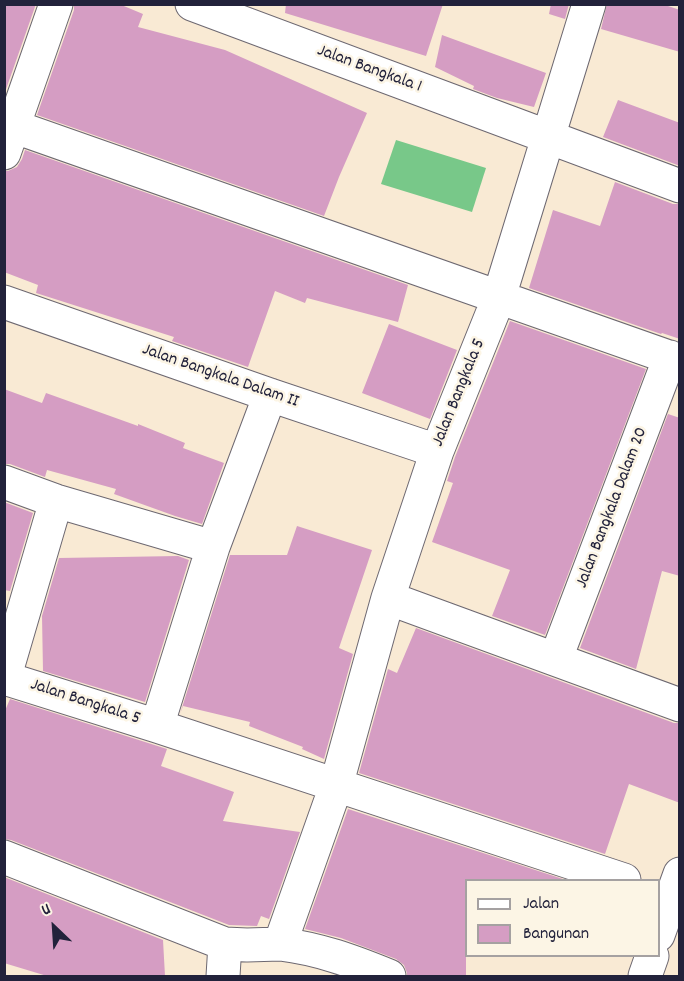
<!DOCTYPE html>
<html>
<head>
<meta charset="utf-8">
<style>
  body { margin:0 }
  #map { position:relative; width:684px; height:981px; overflow:hidden; background:#f9ead4; font-family:Dekko,sans-serif }
  canvas { display:block }
  .frame { position:absolute; inset:0; border:6px solid #22223b; pointer-events:none }
  .legend { position:absolute; left:465px; top:879px; width:195px; height:78px; box-sizing:border-box; background:#fcf5e5; border:2px solid #a5a1a1; margin:0; padding:8px 10px; list-style:none; font-size:18px; color:#22223b }
  .legend li { display:flex; align-items:center; gap:12px; height:30px }
  .legend b { width:30px; border:2px solid #a5a1a1 }
  .north { position:absolute; left:24px; top:897px; width:60px; height:60px; -webkit-text-stroke:4px #fcf5e5; paint-order:stroke; rotate:335deg; font-size:16px; font-weight:700; line-height:24px; text-align:center; color:#22223b }
  .north::after { content:''; display:block; margin:auto; width:21px; height:27px; background:#22223b; clip-path:polygon(50% 0,100% 100%,50% 72%,0 100%) }
</style>
</head>
<body>
<div id="map">
<canvas width="684" height="981"></canvas>
<div class="frame"></div>
<ul class="legend">
<li><b style="height:8px;background:#fff"></b>Jalan</li>
<li><b style="height:16px;background:#d59dc3"></b>Bangunan</li>
</ul>
<div class="north">U</div>
</div>
<script>
const context = document.querySelector('canvas').getContext('2d');
context.lineJoin = 'round';
function fill(path, color) {
  context.fillStyle = color;
  context.fill(path, 'evenodd');
}
function trace(path, color, width, dash) {
  context.strokeStyle = color;
  context.lineWidth = width;
  context.lineCap = dash ? 'butt' : 'round';
  context.setLineDash(dash || []);
  context.stroke(path);
}
function label(font, color, halo, rows, align = 'center') {
  context.font = font + ' Dekko,sans-serif';
  context.lineWidth = 5;
  context.setLineDash([]);
  context.textBaseline = 'middle';
  context.strokeStyle = halo;
  context.fillStyle = color;
  for (const [text, x, y, turn = 0] of rows) {
    context.save();
    context.translate(x, y);
    context.rotate((+turn || 0) * Math.PI / 180);
    context.textAlign = isNaN(turn) ? turn : align;
    if (halo) context.strokeText(text, 0, 0);
    context.fillText(text, 0, 0);
    context.restore();
  }
}
const green = new Path2D(`
  M 396,140 L 486,168 L 472,212 L 381,184 Z`);
const building = new Path2D(`
  M 4,4 L 36,4 L 4,95 Z
  M 74,4 L 119,4 L 143,14 L 138,27 L 225,50 L 367,113 L 339,177 L 324,216 L 37,115 L 74,10 Z
  M 286,4 L 443,4 L 426,56 L 285,13 Z
  M 551,4 L 569,4 L 565,19 L 549,14 Z
  M 607,4 L 662,4 L 680,10 L 680,52 L 601,29 Z
  M 442,35 L 546,73 L 534,107 L 497,98 L 473,89 L 474,86 L 435,67 Z
  M 618,100 L 680,123 L 680,166 L 603,137 Z
  M 25,150 L 408,285 L 398,322 L 307,298 L 305,303 L 275,291 L 248,367 L 172,341 L 174,337 L 36,293 L 38,285 L 4,272 L 4,171 L 8,171 L 17,167 L 22,159 Z
  M 615,182 L 673,204 L 680,204 L 680,339 L 662,333 L 661,334 L 529,288 L 553,210 L 600,226 Z
  M 510,321 L 646,369 L 545,635 L 492,616 L 510,570 L 432,542 L 453,483 L 447,481 L 455,457 Z
  M 389,324 L 457,350 L 430,419 L 362,393 Z
  M 4,389 L 42,403 L 46,393 L 138,426 L 138,424 L 185,443 L 183,448 L 224,463 L 202,524 L 175,516 L 114,494 L 116,489 L 47,470 L 45,477 L 10,464 L 4,464 Z
  M 668,414 L 680,418 L 680,576 L 662,571 L 636,669 L 580,648 Z
  M 4,502 L 33,513 L 10,591 L 4,590 Z
  M 297,526 L 372,550 L 339,648 L 353,654 L 324,759 L 302,749 L 303,747 L 249,726 L 250,722 L 183,706 L 180,714 L 230,555 L 287,555 Z
  M 178,556 L 189,560 L 145,702 L 43,671 L 42,616 L 59,558 Z
  M 416,628 L 674,723 L 680,723 L 680,803 L 629,784 L 605,854 L 359,773 L 388,669 L 397,673 Z
  M 10,699 L 167,749 L 161,766 L 234,792 L 223,821 L 300,832 L 269,919 L 261,916 L 257,926 L 229,925 L 11,840 L 4,839 L 4,713 Z
  M 348,809 L 566,880 L 466,880 L 466,976 L 407,976 L 407,973 L 404,965 L 396,959 L 341,938 L 305,929 Z
  M 4,877 L 163,940 L 165,976 L 47,976 L 4,963 Z`);
const street = new Path2D(`
  M 192,4 L 680,186
  M 4,123 L 680,361
  M 4,153 L 56,4
  M 4,302 L 270,395 L 437,451
  M 4,482 L 56,501 L 213,547
  M 388,598 L 680,705
  M 556,658 L 670,357
  M 4,678 L 157,726 L 624,880
  M 4,679 L 56,501
  M 157,726 L 213,547 L 270,395
  M 4,857 L 225,944 L 247,945 L 280,944 L 336,786 L 388,598 L 437,451 L 499,297 L 589,4
  M 658,935 L 680,874
  M 280,944 C 320,949 352,961 389,976
  M 223,976 L 225,944
  M 645,976 L 652,956`);
const streetNames = [
  ["Jalan Bangkala 1",369,70,20],
  ["Jalan Bangkala Dalam II",220,377,19],
  ["Jalan Bangkala 5",460,393,-68],
  ["Jalan Bangkala Dalam 20",613,508,-69],
  ["Jalan Bangkala 5",85,703,18]
];
fill(green, '#78c889');
fill(building, '#d59dc3');
trace(street, '#6d6871', 35);
trace(street, '#fff', 33);
label('18px', '#22223b', '#fcf5e5', streetNames);
</script>
</body>
</html>
